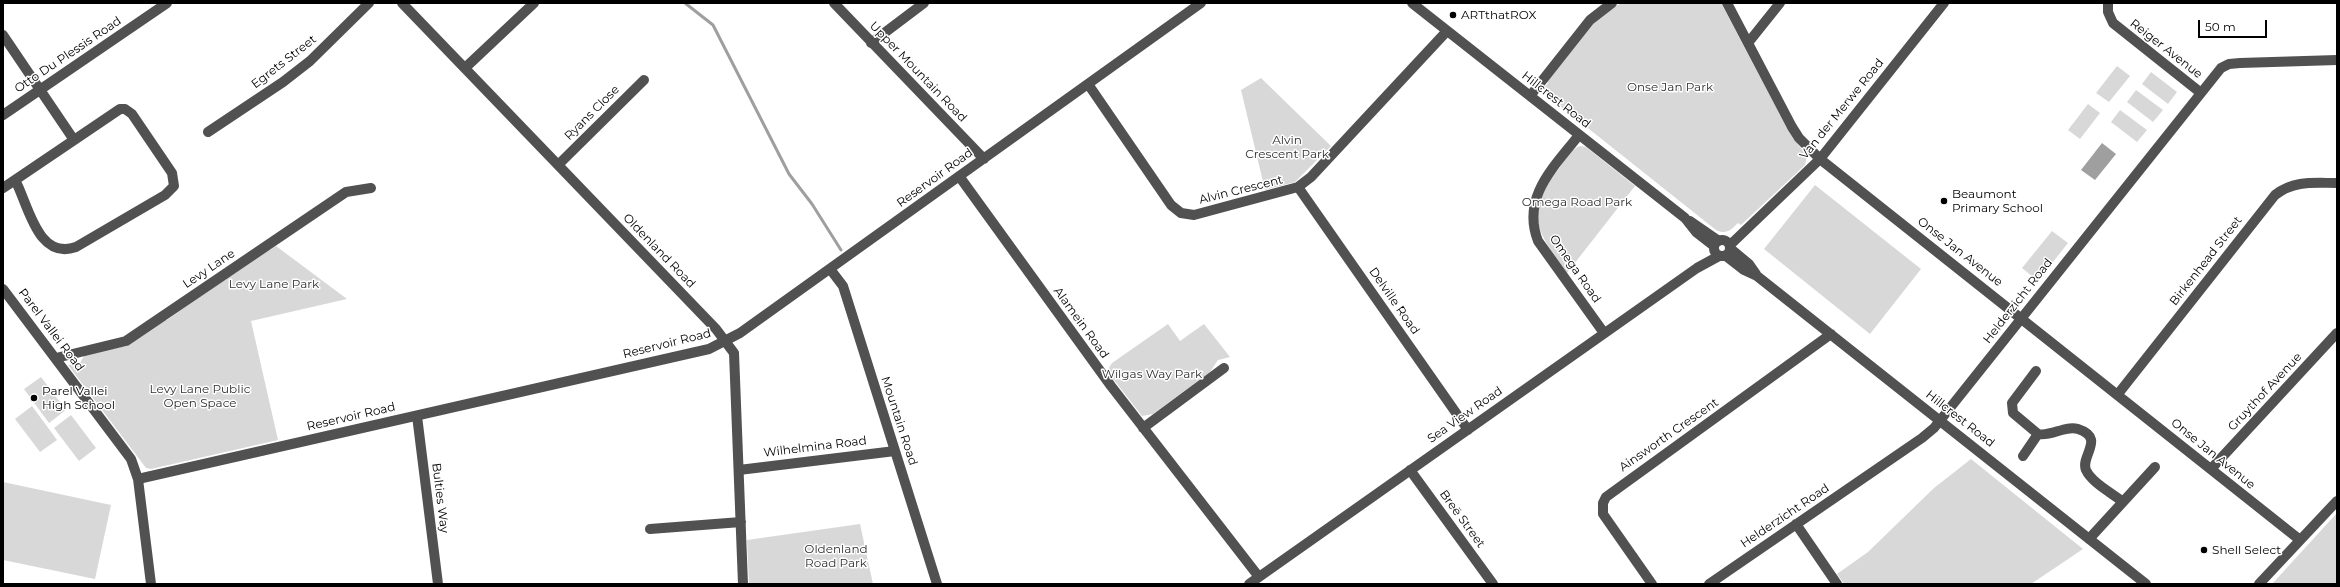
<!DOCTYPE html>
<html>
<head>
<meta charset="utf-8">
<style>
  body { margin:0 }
  #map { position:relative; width:2340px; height:587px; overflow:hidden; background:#fff; font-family:Montserrat,sans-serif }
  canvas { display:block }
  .frame { position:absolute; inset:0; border:4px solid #000; pointer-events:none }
  .scale { position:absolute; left:2198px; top:20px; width:69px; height:18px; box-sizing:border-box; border:2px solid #000; border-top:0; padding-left:5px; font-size:12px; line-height:14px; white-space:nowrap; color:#000; -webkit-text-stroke:3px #fff; paint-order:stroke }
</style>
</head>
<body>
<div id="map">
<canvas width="2340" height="587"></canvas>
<div class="frame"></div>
<div class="scale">50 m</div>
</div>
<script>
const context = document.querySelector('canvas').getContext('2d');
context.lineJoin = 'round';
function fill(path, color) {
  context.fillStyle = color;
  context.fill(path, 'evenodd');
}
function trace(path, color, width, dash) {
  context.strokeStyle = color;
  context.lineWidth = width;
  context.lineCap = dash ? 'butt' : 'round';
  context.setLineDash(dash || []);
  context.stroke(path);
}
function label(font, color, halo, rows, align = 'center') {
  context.font = font + ' Montserrat,sans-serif';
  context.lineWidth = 3;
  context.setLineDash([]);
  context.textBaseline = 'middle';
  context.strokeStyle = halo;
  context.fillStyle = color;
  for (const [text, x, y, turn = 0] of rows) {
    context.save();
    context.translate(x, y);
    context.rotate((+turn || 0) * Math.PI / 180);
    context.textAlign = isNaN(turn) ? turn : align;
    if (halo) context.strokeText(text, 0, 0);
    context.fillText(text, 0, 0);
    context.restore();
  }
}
const green = new Path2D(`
  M 1621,3 L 1721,3 L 1778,111 L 1792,137 L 1807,156 L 1805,165 L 1741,225 L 1738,223 C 1731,230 1726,235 1716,230 L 1545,94 L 1545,87 L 1548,83 L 1547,81 C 1569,52 1588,21 1621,3 Z
  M 2117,66 L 2130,76 L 2109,102 L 2096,93 Z
  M 2151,72 L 2177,92 L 2168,104 L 2142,84 Z
  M 1261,78 L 1331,146 L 1295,182 L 1265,190 L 1241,90 Z
  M 2136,90 L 2163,110 L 2153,122 L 2127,102 Z
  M 2088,104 L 2100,113 L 2080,139 L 2068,130 Z
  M 2120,110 L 2147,130 L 2137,142 L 2111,122 Z
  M 1580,146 L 1586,147 L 1635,186 L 1567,273 C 1538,232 1523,215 1558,170 C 1564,162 1571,149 1580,146 Z
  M 1815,185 L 1921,269 L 1870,334 L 1764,249 Z
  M 2052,231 L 2068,243 L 2038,281 L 2022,268 Z
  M 276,246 L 347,299 L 251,321 L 278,440 L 151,469 L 146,468 L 68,365 L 80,363 L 85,354 L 127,346 L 161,320 L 167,320 L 265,250 L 270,250 Z
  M 1168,324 L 1180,341 L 1204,324 L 1230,357 L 1218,360 L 1210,372 L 1153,414 L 1142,416 L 1107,371 L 1112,363 Z
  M 41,377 L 66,410 L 49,423 L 24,389 Z
  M 32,406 L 57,440 L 40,452 L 15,419 Z
  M 71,415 L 96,448 L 79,461 L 54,428 Z
  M 1971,459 L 2083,549 L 2031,584 L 1844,584 L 1837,574 L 1868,552 L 1934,488 Z
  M 3,482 L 111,505 L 95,579 L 3,560 Z
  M 2337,513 L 2337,584 L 2272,584 Z
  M 860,524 L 873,584 L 749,584 L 747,540 Z`);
const water = new Path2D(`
  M 2102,143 L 2116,154 L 2095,180 L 2081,170 Z`);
const stream = new Path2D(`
  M 685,3 L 713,25 L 789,174 L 812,204 L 841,250`);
const minor = new Path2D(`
  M 402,3 L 716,329 L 734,353 L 743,584
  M 834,3 L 984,159
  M 1412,3 L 1685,218 L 1696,232 L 1714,246
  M 1727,3 L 1792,127 L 1799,138 L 1820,159 L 2300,540
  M 2108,3 L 2108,12 L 2113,23 L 2201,93
  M 3,35 L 74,140
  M 871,43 L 924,3
  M 1748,43 L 1780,3
  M 465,68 L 534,3
  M 1088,84 L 1171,205 L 1181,213 L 1194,215 L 1298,187 L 1311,177 L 1447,31
  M 1530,96 L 1590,20 L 1612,3
  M 120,109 L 125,109 L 132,114 L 172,173 L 174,186 L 165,195 L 76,247 C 37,261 28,203 15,180 Z
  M 3,115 L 167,3
  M 208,132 L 283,82 L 310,61 L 369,3
  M 1579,135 C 1554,167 1521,197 1538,241 L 1604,333
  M 558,165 L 644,80
  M 959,176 L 1111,386 L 1259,577
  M 1298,187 L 1468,430
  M 3,188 L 15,180
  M 1690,221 L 1719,241
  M1714 248a8 8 0 1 1 16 0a8 8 0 1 1-16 0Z
  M 1730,245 L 1820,159 L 1944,3
  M 1731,249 L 1749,264 L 1756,274
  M 1726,256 L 1744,270 L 1757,276 L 2146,584
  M 830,269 L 843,286 L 937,584
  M 3,289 L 131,459 L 138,479 L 151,584
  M 56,358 L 126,341 L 346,192 L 371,188
  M 2036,371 L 2012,403 L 2013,413 L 2038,434 C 2051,437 2065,425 2078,429 C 2106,438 2080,456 2086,470 C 2092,483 2112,493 2123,502
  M 2118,394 L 2275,195 C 2294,180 2314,183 2337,183
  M 417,416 L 438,584
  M 1143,428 L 1224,368
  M 2023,456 L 2038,434
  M 2211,469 L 2337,333
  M 739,470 L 895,451
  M 1410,470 L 1493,584
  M 138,479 L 709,349 L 740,333 L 1201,3
  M 1796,524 L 1837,584
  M 650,529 L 741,522
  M 2089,539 L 2155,467
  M 1249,584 L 1697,268 L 1719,256
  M 1652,584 L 1603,514 L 1603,503 L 1606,497 L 1831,334
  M 1709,584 L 1922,438 L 1934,428 L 2221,68 L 2229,64 L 2240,63 L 2337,60
  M 2259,584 L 2337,501`);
const markers = [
  [1453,15,4,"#000"],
  [1944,201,4,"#000"],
  [34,398,4,"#000"],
  [2204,550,4,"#000"]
];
const poiNames = [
  ["ARTthatROX",1461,15],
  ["Beaumont",1952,194],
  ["Primary School",1952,208],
  ["Parel Vallei",42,391],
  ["High School",42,405],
  ["Shell Select",2212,550]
];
const streetNames = [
  ["Reiger Avenue",2166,49,38],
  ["Otto Du Plessis Road",68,55,-34],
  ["Egrets Street",284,62,-38],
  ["Upper Mountain Road",918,72,46],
  ["Hillcrest Road",1556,100,38],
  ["Van der Merwe Road",1842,109,-51],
  ["Ryans Close",592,113,-45],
  ["Reservoir Road",935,178,-36],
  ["Alvin Crescent",1241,190,-14],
  ["Oldenland Road",659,251,46],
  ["Onse Jan Avenue",1960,252,38],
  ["Birkenhead Street",2206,261,-52],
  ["Levy Lane",209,269,-34],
  ["Omega Road",1575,269,55],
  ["Delville Road",1394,301,55],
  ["Helderzicht Road",2018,301,-52],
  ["Alamein Road",1081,323,54],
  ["Parel Vallei Road",51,330,53],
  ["Reservoir Road",667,344,-14],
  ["Gruythof Avenue",2265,392,-47],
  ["Sea View Road",1465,415,-35],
  ["Reservoir Road",351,417,-13],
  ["Hillcrest Road",1960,419,38],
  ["Mountain Road",899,421,72],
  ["Ainsworth Crescent",1669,435,-35],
  ["Wilhelmina Road",815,447,-7],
  ["Onse Jan Avenue",2213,454,39],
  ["Bulties Way",440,498,83],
  ["Helderzicht Road",1785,516,-34],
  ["Breë Street",1462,519,54]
];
const parkNames = [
  ["Onse Jan Park",1670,87],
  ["Alvin",1287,140],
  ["Crescent Park",1287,154],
  ["Omega Road Park",1577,202],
  ["Levy Lane Park",274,284],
  ["Wilgas Way Park",1152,374],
  ["Levy Lane Public",200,389],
  ["Open Space",200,403],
  ["Oldenland",836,549],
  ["Road Park",836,563]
];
fill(green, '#d8d8d8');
fill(water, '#9f9f9f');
trace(stream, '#9f9f9f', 3);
trace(minor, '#515151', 10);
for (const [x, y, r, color] of markers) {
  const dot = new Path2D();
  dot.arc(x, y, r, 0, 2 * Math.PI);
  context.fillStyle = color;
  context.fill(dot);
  trace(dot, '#fff', 1.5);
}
label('12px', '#000', '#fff', poiNames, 'left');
label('12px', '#000', '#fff', streetNames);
label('12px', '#2f2f2f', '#fff', parkNames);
</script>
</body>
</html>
